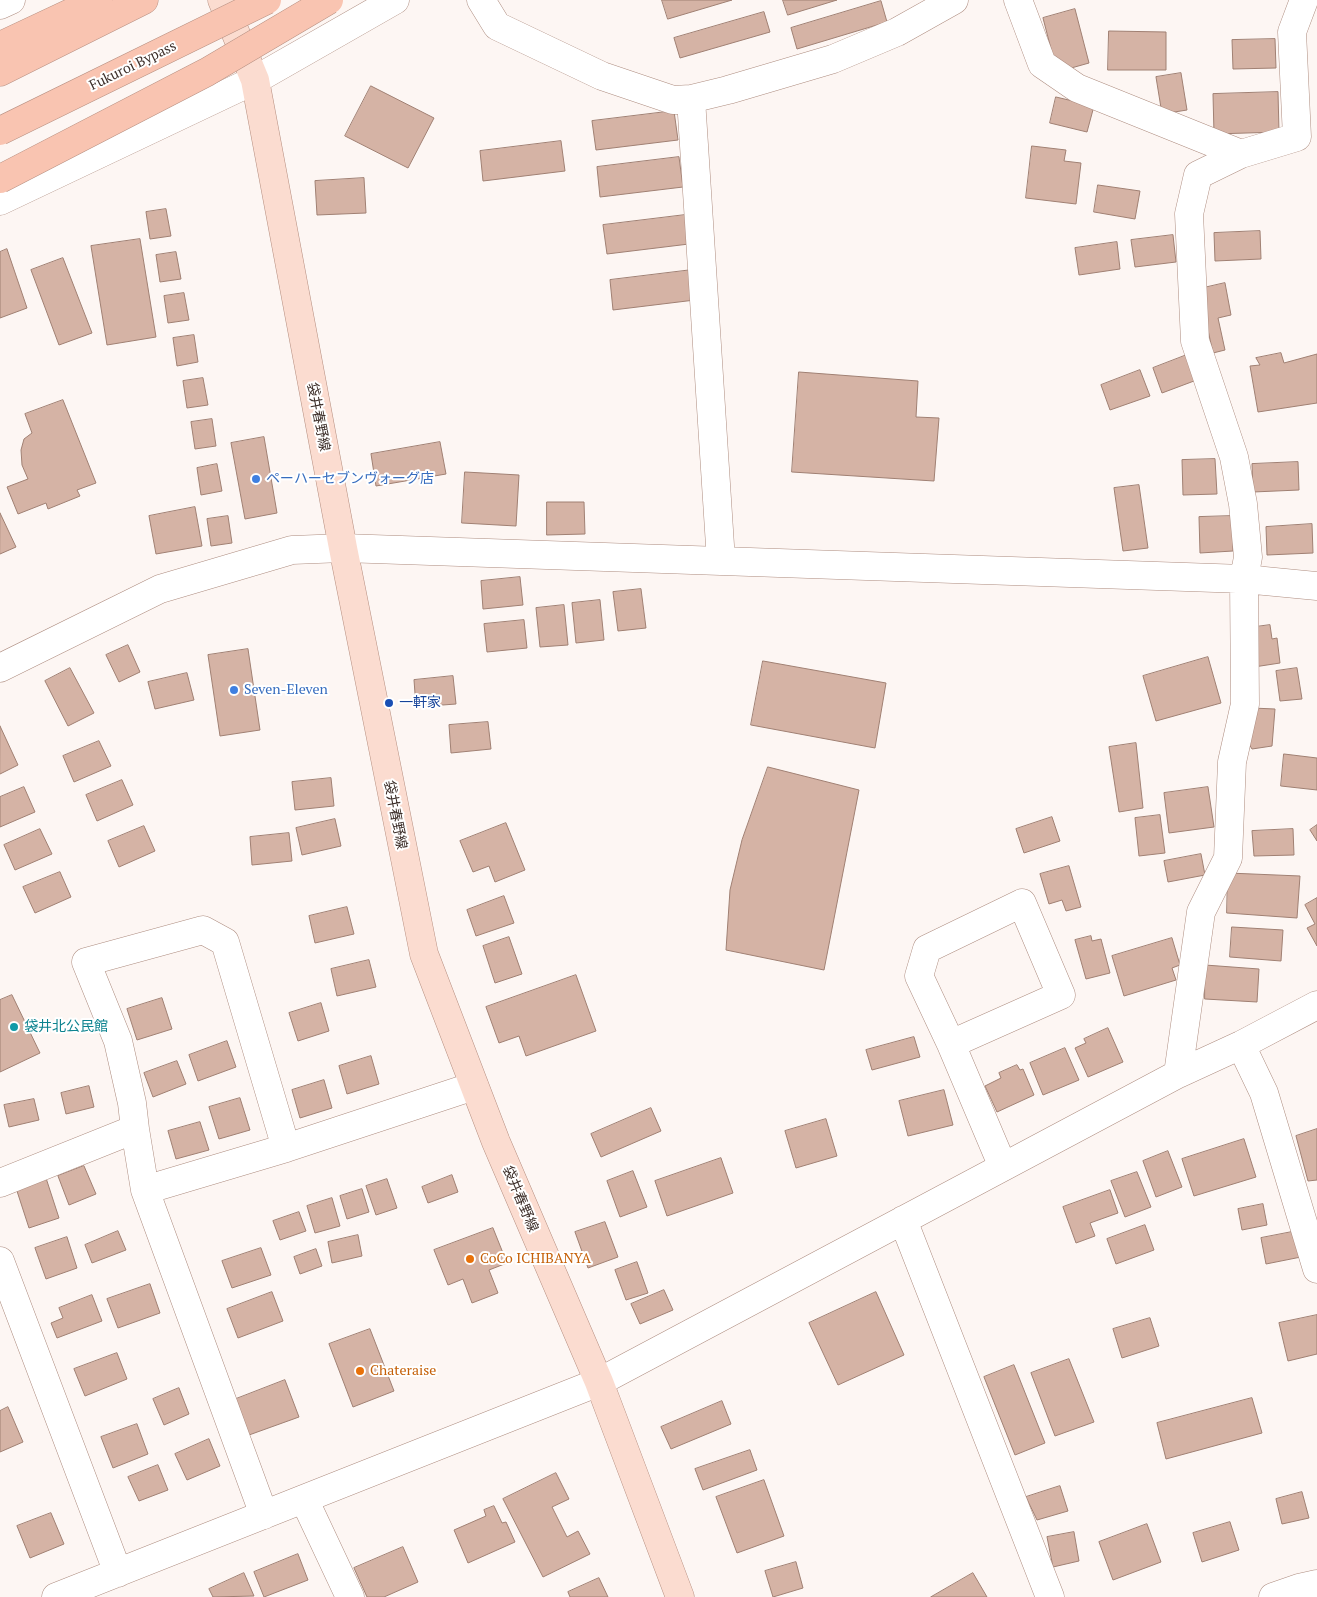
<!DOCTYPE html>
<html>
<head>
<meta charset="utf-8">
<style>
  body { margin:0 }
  canvas { display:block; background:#fdf6f3 }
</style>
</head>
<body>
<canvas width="1317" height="1597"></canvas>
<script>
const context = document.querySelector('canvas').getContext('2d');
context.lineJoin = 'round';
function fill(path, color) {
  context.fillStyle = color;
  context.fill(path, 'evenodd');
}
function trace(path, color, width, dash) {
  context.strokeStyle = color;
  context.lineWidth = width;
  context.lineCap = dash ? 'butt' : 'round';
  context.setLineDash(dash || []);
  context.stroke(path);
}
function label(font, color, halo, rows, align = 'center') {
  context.font = font + ' "PT Serif","Noto Sans JP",serif';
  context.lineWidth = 4;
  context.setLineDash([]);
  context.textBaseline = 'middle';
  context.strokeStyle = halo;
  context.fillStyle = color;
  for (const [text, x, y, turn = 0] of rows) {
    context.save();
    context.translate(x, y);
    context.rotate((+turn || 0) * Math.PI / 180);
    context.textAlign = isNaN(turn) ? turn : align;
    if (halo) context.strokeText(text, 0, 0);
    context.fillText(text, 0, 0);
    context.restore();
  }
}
const building = new Path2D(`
  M 662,0 L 732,0 L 668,19 Z
  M 783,0 L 837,0 L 788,15 Z
  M 881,1 L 887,22 L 797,49 L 791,28 Z
  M 1075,9 L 1089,63 L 1057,72 L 1043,18 Z
  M 764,12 L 770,32 L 680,58 L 674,38 Z
  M 1109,31 L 1166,32 L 1166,70 L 1108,70 Z
  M 1275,39 L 1276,68 L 1233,69 L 1232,40 Z
  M 1181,73 L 1187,110 L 1162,114 L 1156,77 Z
  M 371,86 L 434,118 L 408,168 L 345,136 Z
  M 1278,92 L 1279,132 L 1214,134 L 1213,94 Z
  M 1056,97 L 1094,106 L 1087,132 L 1050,123 Z
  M 674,111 L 678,140 L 596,150 L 592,121 Z
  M 561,141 L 565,171 L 483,181 L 480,151 Z
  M 1032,146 L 1066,150 L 1064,161 L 1081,163 L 1076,204 L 1026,198 Z
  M 679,157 L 683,187 L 600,197 L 597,167 Z
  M 364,178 L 366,213 L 317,215 L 315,181 Z
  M 1098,185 L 1140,191 L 1135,219 L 1094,212 Z
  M 166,209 L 171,236 L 150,239 L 146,212 Z
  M 685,215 L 689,244 L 607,254 L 603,225 Z
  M 1260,231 L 1261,259 L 1215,261 L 1214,233 Z
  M 1173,235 L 1176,262 L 1135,267 L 1131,240 Z
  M 140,239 L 156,337 L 107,345 L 91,246 Z
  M 1117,242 L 1120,269 L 1079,275 L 1075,248 Z
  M 7,249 L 27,308 L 0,318 L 0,252 Z
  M 176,252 L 181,279 L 160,282 L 156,255 Z
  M 63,258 L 92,333 L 59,345 L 31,270 Z
  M 692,270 L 695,300 L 613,310 L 610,280 Z
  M 1225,283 L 1231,315 L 1218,318 L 1225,350 L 1213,353 L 1199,289 Z
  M 184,293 L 189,320 L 168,323 L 164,296 Z
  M 194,335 L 198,362 L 177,366 L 173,338 Z
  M 1192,353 L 1202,378 L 1162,393 L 1153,368 Z
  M 1281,353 L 1284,363 L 1317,354 L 1317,403 L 1258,412 L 1250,366 L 1260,365 L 1256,358 Z
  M 1140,370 L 1150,396 L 1110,410 L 1101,385 Z
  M 799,372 L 918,381 L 916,417 L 939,418 L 934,481 L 792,472 Z
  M 203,378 L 208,405 L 187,408 L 183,381 Z
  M 63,400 L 96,483 L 77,490 L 80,496 L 48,509 L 46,503 L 18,514 L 7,487 L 28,479 L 22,465 L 21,450 L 24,439 L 32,433 L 25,414 Z
  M 212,419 L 216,446 L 195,449 L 191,422 Z
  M 264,437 L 277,513 L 245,519 L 231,443 Z
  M 440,442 L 446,474 L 376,486 L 371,454 Z
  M 1215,459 L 1217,494 L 1183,495 L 1182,460 Z
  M 1298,462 L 1299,490 L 1253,492 L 1252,464 Z
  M 217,464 L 222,491 L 201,495 L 197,468 Z
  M 465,472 L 519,475 L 516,526 L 462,523 Z
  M 1139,485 L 1148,548 L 1123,551 L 1114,488 Z
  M 547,502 L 584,502 L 585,534 L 547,535 Z
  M 195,507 L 202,546 L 156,554 L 149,516 Z
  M 0,513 L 16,547 L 0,554 Z
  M 228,516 L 232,543 L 211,546 L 207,519 Z
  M 1232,516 L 1233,551 L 1200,553 L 1199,517 Z
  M 1312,524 L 1313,553 L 1267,555 L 1266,527 Z
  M 520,577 L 523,605 L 483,609 L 481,581 Z
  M 641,589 L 646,628 L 618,631 L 613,592 Z
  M 600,600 L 604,640 L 576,643 L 572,603 Z
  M 564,605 L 568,645 L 540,647 L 536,608 Z
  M 524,620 L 527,648 L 487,652 L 484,624 Z
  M 1270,625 L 1272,639 L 1277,638 L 1280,663 L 1254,667 L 1248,628 Z
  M 128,645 L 140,672 L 119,682 L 106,655 Z
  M 248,649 L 260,730 L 220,736 L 208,655 Z
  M 1208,657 L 1221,703 L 1156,721 L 1143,676 Z
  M 763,661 L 886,683 L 875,748 L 751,725 Z
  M 70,668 L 94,713 L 68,726 L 45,681 Z
  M 1297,668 L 1302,699 L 1280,701 L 1276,671 Z
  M 187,673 L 194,700 L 155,709 L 148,682 Z
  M 453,676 L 456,704 L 416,707 L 414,680 Z
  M 1252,708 L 1275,709 L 1272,746 L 1252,749 L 1249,744 Z
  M 488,722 L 491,749 L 451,753 L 449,725 Z
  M 0,726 L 18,765 L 0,774 Z
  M 99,741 L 111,766 L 74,782 L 63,756 Z
  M 1136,743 L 1143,808 L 1119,812 L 1109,747 Z
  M 1284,754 L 1317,758 L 1317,790 L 1281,786 Z
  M 768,767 L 859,790 L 824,970 L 726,950 L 730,890 L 742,840 Z
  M 331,778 L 334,806 L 295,810 L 292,782 Z
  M 122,780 L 133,805 L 97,821 L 86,795 Z
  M 24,787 L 35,812 L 0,827 L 0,797 Z
  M 1208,787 L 1214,827 L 1169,833 L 1164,793 Z
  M 1160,815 L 1165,853 L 1139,856 L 1135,818 Z
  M 1052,817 L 1060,841 L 1024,853 L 1016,829 Z
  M 335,819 L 341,846 L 302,855 L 296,828 Z
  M 506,823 L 525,870 L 495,882 L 489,866 L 473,872 L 460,841 Z
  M 1317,825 L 1317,841 L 1310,830 Z
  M 144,826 L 155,851 L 119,867 L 108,841 Z
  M 40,829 L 52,854 L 15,870 L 4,845 Z
  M 1293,829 L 1294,855 L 1254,856 L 1252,831 Z
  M 289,833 L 292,861 L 252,865 L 250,837 Z
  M 1201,854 L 1205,875 L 1168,882 L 1164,861 Z
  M 1069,866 L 1081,907 L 1066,911 L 1062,900 L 1049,904 L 1040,874 Z
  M 60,872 L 71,897 L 35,913 L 23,887 Z
  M 1228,873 L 1300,876 L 1297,918 L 1227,913 Z
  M 504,896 L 514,923 L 476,936 L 467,910 Z
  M 1317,898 L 1317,946 L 1307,928 L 1315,924 L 1305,905 Z
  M 347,907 L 354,934 L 315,943 L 309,916 Z
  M 1232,927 L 1283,930 L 1281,961 L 1230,957 Z
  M 1091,936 L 1092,941 L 1101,939 L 1110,973 L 1086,979 L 1075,940 Z
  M 509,937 L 522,974 L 495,983 L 483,946 Z
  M 1172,938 L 1180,965 L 1172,968 L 1176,980 L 1124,996 L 1112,956 Z
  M 369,960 L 376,987 L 337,996 L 331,969 Z
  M 1205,965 L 1259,969 L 1257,1002 L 1205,999 Z
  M 576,975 L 596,1031 L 526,1056 L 519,1036 L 499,1043 L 486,1007 Z
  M 12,995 L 40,1053 L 0,1072 L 0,1000 Z
  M 162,998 L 172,1029 L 137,1040 L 127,1009 Z
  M 321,1003 L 329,1031 L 298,1041 L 289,1013 Z
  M 1108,1028 L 1123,1062 L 1088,1077 L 1075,1048 L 1086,1043 L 1084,1039 Z
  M 914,1037 L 920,1057 L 872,1070 L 866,1050 Z
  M 227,1041 L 236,1067 L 198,1081 L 189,1055 Z
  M 1065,1048 L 1079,1080 L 1043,1095 L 1030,1063 Z
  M 371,1056 L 379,1084 L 347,1094 L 339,1066 Z
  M 177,1061 L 186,1084 L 153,1097 L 144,1073 Z
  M 1017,1065 L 1020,1070 L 1023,1069 L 1034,1095 L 997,1112 L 985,1086 L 1001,1078 L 999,1073 Z
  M 324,1080 L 332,1108 L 300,1118 L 292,1090 Z
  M 89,1086 L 94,1107 L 66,1114 L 61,1093 Z
  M 944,1090 L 953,1125 L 908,1136 L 899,1101 Z
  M 240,1098 L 250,1130 L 219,1139 L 209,1107 Z
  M 34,1099 L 39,1120 L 9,1127 L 4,1105 Z
  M 651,1108 L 661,1131 L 601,1157 L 591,1134 Z
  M 826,1119 L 837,1156 L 796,1168 L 785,1131 Z
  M 200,1122 L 209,1150 L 176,1159 L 168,1131 Z
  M 1317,1129 L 1317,1180 L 1308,1181 L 1296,1136 Z
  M 1244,1139 L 1256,1177 L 1194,1196 L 1182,1159 Z
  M 1168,1151 L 1182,1187 L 1156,1197 L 1143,1161 Z
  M 721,1158 L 733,1193 L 667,1216 L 655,1181 Z
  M 84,1166 L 96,1194 L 69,1205 L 58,1176 Z
  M 633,1171 L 647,1207 L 620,1217 L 607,1181 Z
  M 1137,1172 L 1151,1207 L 1125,1217 L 1111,1181 Z
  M 452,1175 L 458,1192 L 428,1203 L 422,1187 Z
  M 46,1178 L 59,1218 L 29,1228 L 16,1188 Z
  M 387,1179 L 397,1208 L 376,1215 L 366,1186 Z
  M 362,1189 L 369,1212 L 347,1219 L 340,1196 Z
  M 1110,1190 L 1118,1213 L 1090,1223 L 1095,1236 L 1076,1243 L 1063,1207 Z
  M 332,1198 L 340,1226 L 315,1233 L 307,1206 Z
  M 1263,1204 L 1267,1225 L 1242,1230 L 1238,1209 Z
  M 299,1212 L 306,1231 L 280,1240 L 273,1221 Z
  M 605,1222 L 618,1257 L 588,1268 L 575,1232 Z
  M 1145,1225 L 1154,1250 L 1116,1264 L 1107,1239 Z
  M 493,1228 L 507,1263 L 489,1270 L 498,1293 L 472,1303 L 463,1279 L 448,1285 L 434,1250 Z
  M 118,1231 L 126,1250 L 92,1263 L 85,1245 Z
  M 1297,1231 L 1301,1257 L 1266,1264 L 1261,1238 Z
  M 358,1235 L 362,1256 L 332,1263 L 328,1242 Z
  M 67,1237 L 77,1268 L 46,1279 L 35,1248 Z
  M 261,1248 L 271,1275 L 232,1288 L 222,1261 Z
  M 316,1249 L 322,1266 L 300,1274 L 294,1257 Z
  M 637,1262 L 648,1293 L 626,1300 L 615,1270 Z
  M 150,1284 L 160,1313 L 118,1328 L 107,1299 Z
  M 664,1290 L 673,1310 L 640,1324 L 631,1304 Z
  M 272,1292 L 283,1321 L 238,1338 L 227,1309 Z
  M 876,1292 L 904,1355 L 838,1385 L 809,1323 Z
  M 92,1295 L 102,1321 L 57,1338 L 51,1323 L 63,1318 L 59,1308 Z
  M 1317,1315 L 1317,1354 L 1288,1361 L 1279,1323 Z
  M 1150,1318 L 1159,1346 L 1122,1358 L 1113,1329 Z
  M 370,1329 L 394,1391 L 353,1407 L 329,1344 Z
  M 117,1353 L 127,1379 L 85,1396 L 74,1369 Z
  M 1069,1359 L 1094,1422 L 1055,1436 L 1031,1373 Z
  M 1014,1365 L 1045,1443 L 1015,1455 L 984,1377 Z
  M 285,1380 L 299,1417 L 249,1435 L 236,1399 Z
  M 179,1388 L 189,1414 L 164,1425 L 153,1399 Z
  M 1252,1398 L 1262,1433 L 1166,1459 L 1157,1423 Z
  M 722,1401 L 731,1424 L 671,1449 L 661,1427 Z
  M 8,1407 L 23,1442 L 0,1452 L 0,1411 Z
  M 137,1424 L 148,1454 L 113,1468 L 101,1437 Z
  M 209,1439 L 220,1466 L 187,1480 L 175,1454 Z
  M 750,1450 L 757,1470 L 703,1490 L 695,1469 Z
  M 158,1465 L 168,1490 L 139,1501 L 128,1477 Z
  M 556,1473 L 569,1499 L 552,1507 L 567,1537 L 578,1531 L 590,1554 L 543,1577 L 503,1499 Z
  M 764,1480 L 784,1536 L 737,1553 L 716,1497 Z
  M 1060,1486 L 1068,1511 L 1037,1520 L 1026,1497 Z
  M 1302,1492 L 1309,1518 L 1282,1524 L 1276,1499 Z
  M 494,1506 L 502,1523 L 506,1522 L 515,1542 L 468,1563 L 454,1530 L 486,1516 L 484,1510 Z
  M 51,1513 L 64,1544 L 30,1558 L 17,1526 Z
  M 1230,1522 L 1239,1550 L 1202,1562 L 1193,1533 Z
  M 1147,1524 L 1161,1562 L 1113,1580 L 1099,1542 Z
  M 1074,1532 L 1079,1561 L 1053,1567 L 1047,1537 Z
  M 403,1547 L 418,1582 L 384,1597 L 367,1597 L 354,1568 Z
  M 298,1554 L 308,1580 L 264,1597 L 254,1572 Z
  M 796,1562 L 803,1588 L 773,1597 L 765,1571 Z
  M 244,1573 L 254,1596 L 213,1597 L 209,1589 Z
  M 973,1573 L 987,1597 L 931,1597 Z
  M 599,1578 L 608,1597 L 570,1597 L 568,1592 Z`);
const minor = new Path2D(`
  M 481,0 L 497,26 L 602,76 L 673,100 L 691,99 L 728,90 L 833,59 L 897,32 L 954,0
  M 1018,0 L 1042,64 L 1077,88 L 1241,154
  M 0,5 L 11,0
  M 691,99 L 721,561
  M 0,201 L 255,80 L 395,0
  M 0,668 L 160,589 L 292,550 L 343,548 L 1244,579 L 1317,586
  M 951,1044 L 1061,995 L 1022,903 L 927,949 L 919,976 L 951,1044 L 1003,1167
  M 1241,1045 L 1264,1093 L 1317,1269
  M 1178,1074 L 1201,912 L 1228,858 L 1232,762 L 1245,704 L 1244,579 L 1248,557 L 1243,504 L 1234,457 L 1195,341 L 1189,214 L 1198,175 L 1241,154 L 1297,137 L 1292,32 L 1304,0
  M 135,1129 L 145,1190 L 264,1515
  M 0,1183 L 135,1129 L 132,1103 L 118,1041 L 86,962 L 203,930 L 225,942 L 286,1148
  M 145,1190 L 286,1148 L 474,1086
  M 903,1220 L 1050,1597
  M 0,1261 L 118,1573
  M 304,1499 L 350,1597
  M 56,1597 L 599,1382 L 1178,1074 L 1241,1045 L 1317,1005
  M 1273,1597 L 1299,1588 L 1317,1584`);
const major = new Path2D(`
  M 222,0 L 255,80 L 343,548 L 424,954 L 496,1142 L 599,1382 L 680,1597`);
const highway = new Path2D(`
  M 0,46 L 98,0
  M 0,72 L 144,0`);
const highwayBridge = new Path2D(`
  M 0,131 L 267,0
  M 0,179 L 207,72 L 329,0`);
const markers = [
  [256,479,5,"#3f7fe0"],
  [234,690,5,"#3f7fe0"],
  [389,703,5,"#1a4fb4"],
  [14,1027,5,"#0f9aa8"],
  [470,1259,5,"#e8710a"],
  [360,1371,5,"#e8710a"]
];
const streetNames = [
  ["Fukuroi Bypass",133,66,-26],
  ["袋井春野線",318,417,79],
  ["袋井春野線",395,815,79],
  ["袋井春野線",520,1199,67]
];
const shopNames = [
  ["ペーハーセブンヴォーグ店",266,479],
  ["Seven-Eleven",244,690]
];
const transitNames = [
  ["一軒家",399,703]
];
const cultureNames = [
  ["袋井北公民館",24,1027]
];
const foodNames = [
  ["CoCo ICHIBANYA",480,1259],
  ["Chateraise",370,1371]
];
fill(building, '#d5b3a5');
trace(building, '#a08073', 1);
trace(minor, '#ae8d80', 29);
trace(major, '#b79082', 29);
trace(highway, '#b79082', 29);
trace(minor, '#fff', 28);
trace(major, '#fbdcd0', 28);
trace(highway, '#f9c4b1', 28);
trace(highwayBridge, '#b79082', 29, []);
trace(highwayBridge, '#f9c4b1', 28);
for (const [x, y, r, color] of markers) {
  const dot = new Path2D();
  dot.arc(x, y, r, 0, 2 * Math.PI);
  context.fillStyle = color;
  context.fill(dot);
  trace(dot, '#fff', 2);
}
label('14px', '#3d2f2a', '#fff', streetNames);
label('14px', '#366cbe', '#fff', shopNames, 'left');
label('14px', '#164399', '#fff', transitNames, 'left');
label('14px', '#0d838f', '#fff', cultureNames, 'left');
label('14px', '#c56008', '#fff', foodNames, 'left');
</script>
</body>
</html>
